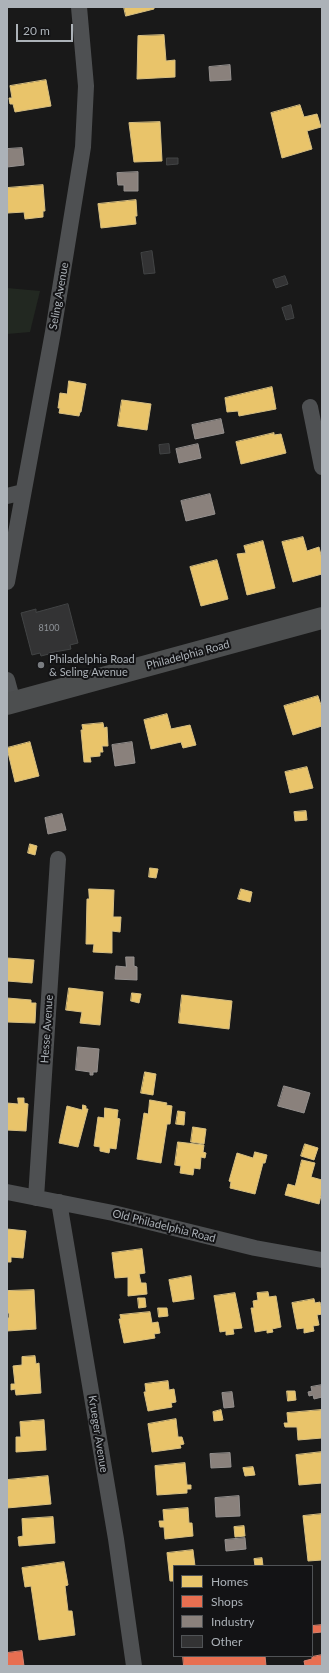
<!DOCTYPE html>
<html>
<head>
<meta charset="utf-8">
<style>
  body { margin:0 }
  #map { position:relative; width:329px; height:1673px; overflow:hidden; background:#191919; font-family:Lato,sans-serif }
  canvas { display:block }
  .frame { position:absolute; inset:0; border:8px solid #acb2b8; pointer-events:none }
  .legend { position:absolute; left:173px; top:1565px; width:140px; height:92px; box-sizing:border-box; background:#131315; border:1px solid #505356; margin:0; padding:5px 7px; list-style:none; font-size:12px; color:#acb2b8 }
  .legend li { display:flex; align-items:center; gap:8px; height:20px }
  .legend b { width:20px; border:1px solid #505356 }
  .scale { position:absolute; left:16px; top:24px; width:57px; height:18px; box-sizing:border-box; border:2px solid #acb2b8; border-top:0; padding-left:5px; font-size:12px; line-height:14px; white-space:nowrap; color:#acb2b8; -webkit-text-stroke:3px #131315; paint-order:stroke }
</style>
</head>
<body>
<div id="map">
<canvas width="329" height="1673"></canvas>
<div class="frame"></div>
<ul class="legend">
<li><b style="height:11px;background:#e9c46a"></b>Homes</li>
<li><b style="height:11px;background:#e76f51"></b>Shops</li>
<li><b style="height:11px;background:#8a817c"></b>Industry</li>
<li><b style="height:11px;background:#333334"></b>Other</li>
</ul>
<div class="scale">20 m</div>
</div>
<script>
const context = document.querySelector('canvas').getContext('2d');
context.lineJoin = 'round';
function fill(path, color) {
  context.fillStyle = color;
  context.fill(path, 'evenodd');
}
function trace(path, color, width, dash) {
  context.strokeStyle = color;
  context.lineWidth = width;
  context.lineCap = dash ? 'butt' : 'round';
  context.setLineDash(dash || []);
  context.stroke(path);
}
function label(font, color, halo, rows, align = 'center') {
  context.font = font + ' Lato,sans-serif';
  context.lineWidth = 4;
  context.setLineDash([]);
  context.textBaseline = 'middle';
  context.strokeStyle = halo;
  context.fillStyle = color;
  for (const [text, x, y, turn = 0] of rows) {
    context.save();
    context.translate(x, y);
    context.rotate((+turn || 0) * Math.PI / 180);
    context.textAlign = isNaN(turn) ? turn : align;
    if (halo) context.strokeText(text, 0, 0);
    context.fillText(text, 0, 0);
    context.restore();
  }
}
const green = new Path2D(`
  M 7,288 L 40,291 L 30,332 L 7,334 Z`);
const homes = new Path2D(`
  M 124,7 L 154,7 L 154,9 L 126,16 Z
  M 164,35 L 166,61 L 175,60 L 175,77 L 137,79 L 138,36 Z
  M 46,80 L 51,106 L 15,112 L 13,104 L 10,104 L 9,98 L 12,98 L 10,86 Z
  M 300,105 L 304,117 L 317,114 L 321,127 L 307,131 L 312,149 L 282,158 L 271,113 Z
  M 160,122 L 162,161 L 134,162 L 129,123 Z
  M 43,185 L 45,211 L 43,211 L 43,217 L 25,219 L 24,212 L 8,213 L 7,188 Z
  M 136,200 L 137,216 L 135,216 L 136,224 L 101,228 L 98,204 Z
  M 69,381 L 86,384 L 81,412 L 80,412 L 79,416 L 59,413 L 60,408 L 58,408 L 60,393 L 67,394 Z
  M 272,387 L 276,409 L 239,416 L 238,411 L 227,412 L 225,398 Z
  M 122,400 L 151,404 L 147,430 L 118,426 Z
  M 274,433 L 274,435 L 281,434 L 286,453 L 241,464 L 236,442 Z
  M 303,537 L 307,551 L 319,547 L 322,559 L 322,574 L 293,582 L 282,542 Z
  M 263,541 L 275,588 L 247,595 L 237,554 L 246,553 L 244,546 Z
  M 217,560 L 228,599 L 201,606 L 190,567 Z
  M 318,696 L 322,708 L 322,726 L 293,735 L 284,706 Z
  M 167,714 L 171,729 L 190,725 L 196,745 L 183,748 L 181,742 L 151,749 L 144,720 Z
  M 103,723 L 104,728 L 107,727 L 108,746 L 102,746 L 103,752 L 100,752 L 100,756 L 90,757 L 91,762 L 84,762 L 81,730 L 83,730 L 82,725 Z
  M 30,742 L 39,776 L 15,782 L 7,748 Z
  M 307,767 L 313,788 L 290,793 L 285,772 Z
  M 306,811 L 307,820 L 295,821 L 294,812 Z
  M 30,844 L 37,846 L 35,855 L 28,853 Z
  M 150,868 L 158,869 L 156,878 L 149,877 Z
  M 89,889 L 114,890 L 113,917 L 121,917 L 120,932 L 112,931 L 112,953 L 93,952 L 94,944 L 86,944 L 87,899 L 89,899 Z
  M 241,889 L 252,892 L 250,902 L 238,899 Z
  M 7,958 L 34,960 L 32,983 L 7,981 Z
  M 69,988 L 103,992 L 100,1025 L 80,1023 L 82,1012 L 66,1010 Z
  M 132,993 L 141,994 L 139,1003 L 131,1001 Z
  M 182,995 L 232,1001 L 229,1029 L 179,1023 Z
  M 7,998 L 31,1000 L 31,1003 L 36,1003 L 35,1023 L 7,1022 Z
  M 145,1072 L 156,1074 L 153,1095 L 141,1093 Z
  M 18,1098 L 24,1098 L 24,1103 L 28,1104 L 26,1131 L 7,1130 L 7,1103 L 18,1104 Z
  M 150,1100 L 167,1103 L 166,1105 L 172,1106 L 170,1124 L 167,1124 L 161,1163 L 137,1159 L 144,1113 L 148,1114 Z
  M 83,1105 L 86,1106 L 86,1109 L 88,1109 L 78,1147 L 59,1143 L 67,1106 L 82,1110 Z
  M 105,1108 L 118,1110 L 117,1118 L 120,1119 L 116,1149 L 110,1148 L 109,1153 L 100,1151 L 100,1147 L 94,1146 L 98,1117 L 104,1118 Z
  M 178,1111 L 185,1112 L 184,1125 L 176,1124 Z
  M 193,1127 L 206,1129 L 204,1144 L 191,1142 Z
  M 178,1142 L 204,1145 L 203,1152 L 206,1153 L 205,1158 L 201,1157 L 200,1169 L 194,1168 L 193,1175 L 180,1173 L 181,1166 L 175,1165 Z
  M 305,1144 L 318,1148 L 314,1160 L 301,1156 Z
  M 255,1152 L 267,1155 L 265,1163 L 263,1163 L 255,1194 L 230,1188 L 231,1182 L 229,1181 L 237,1153 L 253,1158 Z
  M 302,1160 L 315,1163 L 311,1177 L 322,1180 L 322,1191 L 319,1204 L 285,1195 L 288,1184 L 295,1186 Z
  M 7,1229 L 26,1231 L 23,1258 L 11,1257 L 11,1262 L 7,1262 Z
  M 142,1249 L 145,1273 L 139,1274 L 141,1283 L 146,1283 L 147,1294 L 128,1296 L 128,1277 L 115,1278 L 112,1253 Z
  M 191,1276 L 194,1299 L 173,1302 L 169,1280 Z
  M 34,1290 L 36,1329 L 7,1331 L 7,1318 L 9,1318 L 9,1313 L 7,1313 L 7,1291 Z
  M 268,1292 L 269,1297 L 276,1296 L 281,1327 L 272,1329 L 273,1332 L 267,1333 L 267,1330 L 255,1332 L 251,1308 L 254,1308 L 253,1301 L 258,1300 L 257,1293 Z
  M 235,1293 L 242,1328 L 233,1329 L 234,1334 L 226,1335 L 226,1331 L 220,1332 L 214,1296 Z
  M 138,1298 L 145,1298 L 146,1307 L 139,1308 Z
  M 314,1299 L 315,1303 L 320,1302 L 322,1311 L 322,1314 L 317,1315 L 319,1325 L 313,1326 L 314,1331 L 304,1333 L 304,1328 L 297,1329 L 292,1303 Z
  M 158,1308 L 167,1308 L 168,1316 L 159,1317 Z
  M 150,1312 L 152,1323 L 158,1322 L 160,1333 L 154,1334 L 155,1338 L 124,1343 L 119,1319 L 121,1319 L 120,1315 Z
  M 35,1356 L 36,1364 L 39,1363 L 41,1393 L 16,1395 L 15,1389 L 11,1390 L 11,1384 L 15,1384 L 13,1366 L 22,1365 L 22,1357 Z
  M 168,1381 L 169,1390 L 174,1389 L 176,1402 L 171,1403 L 172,1407 L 148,1411 L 144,1392 L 146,1392 L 145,1384 Z
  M 287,1391 L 295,1391 L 296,1400 L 288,1401 Z
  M 221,1410 L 223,1420 L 214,1421 L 213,1412 Z
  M 321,1410 L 322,1438 L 298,1440 L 297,1427 L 285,1427 L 284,1423 L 288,1423 L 287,1413 Z
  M 176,1419 L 178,1437 L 182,1437 L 184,1444 L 180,1445 L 181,1448 L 152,1452 L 148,1424 Z
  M 44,1420 L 46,1450 L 16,1452 L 16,1437 L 21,1437 L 20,1422 Z
  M 322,1452 L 322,1483 L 299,1485 L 296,1455 Z
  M 185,1463 L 187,1485 L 191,1485 L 191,1489 L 187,1489 L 187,1493 L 157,1495 L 155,1466 Z
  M 253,1467 L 255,1475 L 245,1476 L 243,1468 Z
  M 48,1476 L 51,1504 L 7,1508 L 7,1480 Z
  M 188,1508 L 189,1523 L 192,1523 L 193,1536 L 165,1539 L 164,1527 L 160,1527 L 159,1521 L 164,1521 L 163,1510 Z
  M 322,1514 L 322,1560 L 308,1561 L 303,1516 Z
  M 53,1517 L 55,1543 L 19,1546 L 18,1537 L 23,1536 L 22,1519 Z
  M 244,1526 L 245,1536 L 235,1537 L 234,1527 Z
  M 193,1550 L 195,1566 L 174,1566 L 174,1581 L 170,1581 L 167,1553 Z
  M 262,1558 L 263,1566 L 255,1566 L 254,1559 Z
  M 64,1562 L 68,1585 L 65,1586 L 68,1611 L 72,1611 L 75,1635 L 39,1640 L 31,1586 L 25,1587 L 22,1568 Z`);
const shops = new Path2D(`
  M 322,1625 L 322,1632 L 312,1633 L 312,1626 Z
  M 22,1651 L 24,1666 L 7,1666 L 7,1653 Z
  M 322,1655 L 322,1666 L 305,1666 L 304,1661 L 312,1659 L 312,1657 Z
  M 183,1656 L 265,1656 L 266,1666 L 184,1666 Z`);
const industry = new Path2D(`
  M 230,65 L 231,80 L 210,81 L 209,67 Z
  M 22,148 L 24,165 L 7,167 L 7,149 Z
  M 138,172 L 138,191 L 124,191 L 124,185 L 118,185 L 117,173 Z
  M 221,419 L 224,433 L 195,439 L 192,425 Z
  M 198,444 L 201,458 L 179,463 L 176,449 Z
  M 210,494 L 215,514 L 186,521 L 181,501 Z
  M 132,742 L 135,763 L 115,766 L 112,745 Z
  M 62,814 L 66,830 L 48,834 L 45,818 Z
  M 126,957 L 134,957 L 134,966 L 137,967 L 137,980 L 115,979 L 116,966 L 126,967 Z
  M 78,1047 L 99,1049 L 97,1072 L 93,1072 L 93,1075 L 90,1075 L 90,1072 L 76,1070 Z
  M 284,1086 L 310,1093 L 304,1113 L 278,1106 Z
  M 322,1385 L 322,1397 L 314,1399 L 313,1395 L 309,1396 L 308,1392 L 312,1391 L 311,1387 Z
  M 232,1392 L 234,1407 L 224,1408 L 222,1393 Z
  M 230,1453 L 231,1467 L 211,1468 L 210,1454 Z
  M 239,1496 L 240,1516 L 216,1517 L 215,1498 Z
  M 245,1538 L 246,1549 L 226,1551 L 225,1540 Z`);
const building = new Path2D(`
  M 167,158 L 178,158 L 178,164 L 167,165 Z
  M 152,251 L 155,273 L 144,274 L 141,253 Z
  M 285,276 L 288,284 L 276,288 L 273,280 Z
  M 291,305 L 294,318 L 286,320 L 282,308 Z
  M 169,444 L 170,453 L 160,454 L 159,445 Z
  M 68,604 L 78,643 L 70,645 L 71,649 L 49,653 L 49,654 L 41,656 L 40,653 L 32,655 L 21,613 L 36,609 L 36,612 Z`);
const street = new Path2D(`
  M 310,407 L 322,467
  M 7,496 L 23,492
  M 7,582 L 53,332 L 83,147 L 86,86 L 79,7
  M 7,680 L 13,702
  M 7,1192 L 113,1213 L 255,1248 L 322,1260
  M 36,1198 L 58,859
  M 59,1202 L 116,1539 L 134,1666`);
const secondary = new Path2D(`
  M 7,704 L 322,618`);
const markers = [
  [41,665,4,"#797c80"]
];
const numberNames = [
  ["8100",49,628]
];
const streetNames = [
  ["Seling Avenue",59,296,-80],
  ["Philadelphia Road",188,655,-15],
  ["Hesse Avenue",47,1029,-86],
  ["Old Philadelphia Road",164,1226,14],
  ["Krueger Avenue",98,1434,81]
];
const poiNames = [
  ["Philadelphia Road",49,659],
  ["& Seling Avenue",49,672]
];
fill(green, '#222821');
fill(homes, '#e9c46a');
trace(homes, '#d7bf81', 1);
fill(shops, '#e76f51');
trace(shops, '#d58370', 1);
fill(industry, '#8a817c');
trace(industry, '#94908e', 1);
fill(building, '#333334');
trace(building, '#424445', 1);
trace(street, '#4e5052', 16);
trace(secondary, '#4c4e4f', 22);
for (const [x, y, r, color] of markers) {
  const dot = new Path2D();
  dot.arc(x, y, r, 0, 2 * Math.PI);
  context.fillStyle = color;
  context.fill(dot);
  trace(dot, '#131315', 1.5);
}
label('9px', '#8e9297', null, numberNames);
label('11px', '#acb2b8', '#131315', streetNames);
label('11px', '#acb2b8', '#131315', poiNames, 'left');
</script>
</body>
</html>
